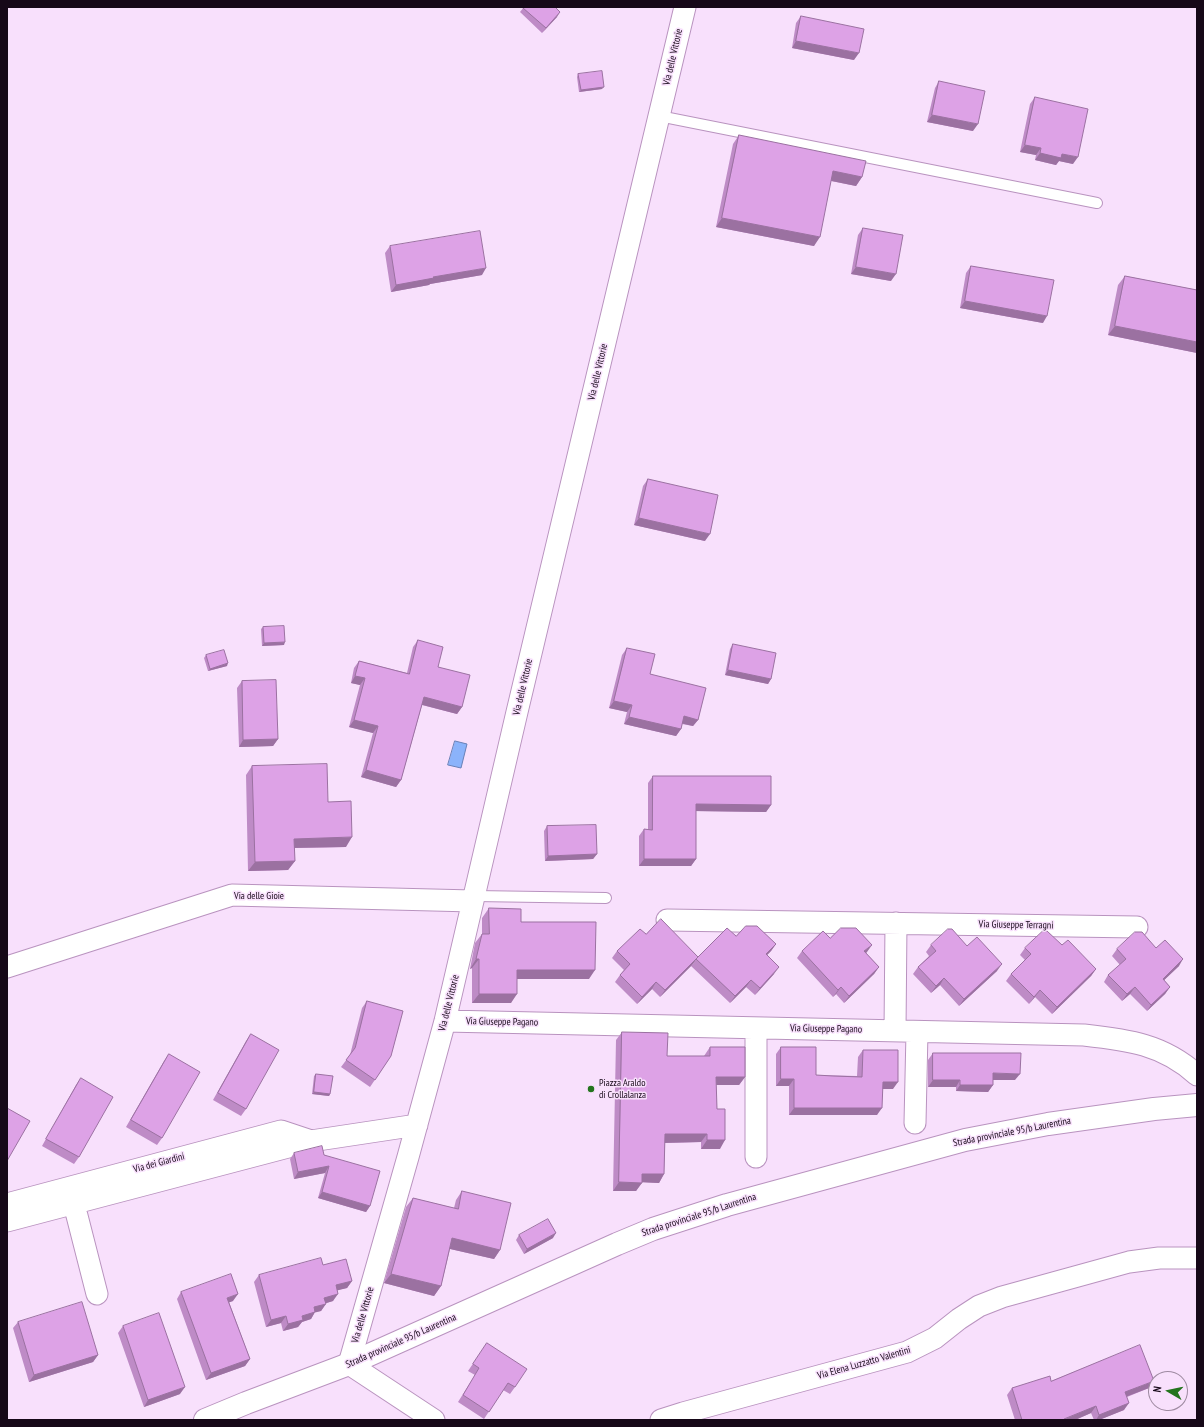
<!DOCTYPE html>
<html>
<head>
<meta charset="utf-8">
<style>
  body { margin:0 }
  #map { position:relative; width:1204px; height:1427px; overflow:hidden; background:#f8e0fc; font-family:"PT Sans Narrow",sans-serif }
  canvas { display:block }
  .frame { position:absolute; inset:0; border:8px solid #160818; pointer-events:none }
  .north { position:absolute; left:1148px; top:1371px; width:40px; height:40px; box-sizing:border-box; background:#f8e0fc; border:1px solid #9e8aa1; border-radius:50%; rotate:279deg; font-size:11px; font-weight:700; line-height:16px; text-align:center; color:#160818 }
  .north::after { content:''; display:block; margin:auto; width:14px; height:18px; background:#23741d; clip-path:polygon(50% 0,100% 100%,50% 72%,0 100%) }
</style>
</head>
<body>
<div id="map">
<canvas width="1204" height="1427"></canvas>
<div class="frame"></div>
<div class="north">N</div>
</div>
<script>
const context = document.querySelector('canvas').getContext('2d');
context.lineJoin = 'round';
function fill(path, color) {
  context.fillStyle = color;
  context.fill(path, 'evenodd');
}
function trace(path, color, width, dash) {
  context.strokeStyle = color;
  context.lineWidth = width;
  context.lineCap = dash ? 'butt' : 'round';
  context.setLineDash(dash || []);
  context.stroke(path);
}
function label(font, color, halo, rows, align = 'center') {
  context.font = font + ' "PT Sans Narrow",sans-serif';
  context.lineWidth = 3;
  context.setLineDash([]);
  context.textBaseline = 'middle';
  context.strokeStyle = halo;
  context.fillStyle = color;
  for (const [text, x, y, turn = 0] of rows) {
    context.save();
    context.translate(x, y);
    context.rotate((+turn || 0) * Math.PI / 180);
    context.textAlign = isNaN(turn) ? turn : align;
    if (halo) context.strokeText(text, 0, 0);
    context.fillText(text, 0, 0);
    context.restore();
  }
}
const water = new Path2D(`
  M 455,741 L 467,744 L 461,768 L 448,765 Z`);
const service = new Path2D(`
  M 659,116 L 1097,203
  M 475,896 L 606,898`);
const minor = new Path2D(`
  M 667,920 L 1137,927
  M 7,967 L 232,895 L 473,901
  M 445,1021 L 1084,1035 C 1128,1040 1163,1044 1197,1075
  M 895,1031 L 896,923
  M 915,1123 L 917,1032
  M 756,1157 L 756,1028
  M 7,1204 L 281,1131 L 311,1141
  M 74,1204 L 97,1294
  M 7,1221 L 311,1141 L 417,1125
  M 434,1420 L 349,1364 L 408,1157 L 445,1021 L 517,712 L 685,7
  M 661,1420 L 683,1413 L 907,1352 L 935,1338 L 959,1319 L 979,1306 L 1002,1297 L 1129,1262 L 1159,1258 L 1197,1258`);
const secondary = new Path2D(`
  M 205,1420 L 246,1403 L 349,1364 L 617,1244 L 653,1229 L 727,1205 L 965,1140 L 1048,1124 L 1154,1109 L 1197,1105`);
const wall = new Path2D(`
  M 524,7 L 557,17 L 542,33 L 520,12 Z
  M 801,16 L 854,60 L 792,48 L 796,23 Z
  M 578,74 L 602,89 L 579,92 L 577,77 Z
  M 939,81 L 973,131 L 927,122 L 935,88 Z
  M 1035,97 L 1073,164 L 1059,161 L 1056,165 L 1035,160 L 1036,155 L 1020,152 L 1030,104 Z
  M 739,135 L 862,177 L 856,186 L 831,181 L 814,246 L 716,227 L 733,144 Z
  M 863,228 L 891,281 L 851,274 L 858,235 Z
  M 390,246 L 482,275 L 430,284 L 429,285 L 391,292 L 385,253 Z
  M 971,266 L 1043,323 L 960,308 L 966,273 Z
  M 1125,276 L 1197,290 L 1197,353 L 1108,335 L 1118,285 Z
  M 648,479 L 705,541 L 634,525 L 643,486 Z
  M 263,627 L 284,645 L 262,646 L 261,629 Z
  M 418,640 L 438,667 L 462,707 L 457,714 L 422,705 L 401,780 L 396,787 L 361,777 L 373,733 L 349,727 L 360,685 L 351,683 L 354,668 L 359,661 L 407,673 L 413,647 Z
  M 733,644 L 771,679 L 768,684 L 725,675 L 730,649 Z
  M 627,648 L 650,674 L 698,720 L 693,726 L 682,724 L 681,729 L 676,736 L 624,724 L 627,712 L 609,708 L 622,655 Z
  M 206,655 L 227,666 L 208,671 L 204,658 Z
  M 242,681 L 278,739 L 273,746 L 239,747 L 237,688 Z
  M 252,766 L 328,802 L 346,847 L 294,848 L 295,861 L 288,870 L 248,871 L 246,775 Z
  M 653,776 L 771,805 L 766,812 L 696,811 L 696,859 L 691,866 L 639,866 L 639,836 L 644,829 L 648,829 L 648,783 Z
  M 547,826 L 597,854 L 593,859 L 545,861 L 544,831 Z
  M 489,908 L 521,922 L 589,979 L 517,979 L 511,1003 L 472,1003 L 472,968 L 470,969 L 475,943 L 482,934 L 482,918 Z
  M 646,934 L 698,957 L 693,964 L 660,997 L 652,989 L 637,1004 L 615,982 L 620,975 L 624,970 L 612,958 L 617,951 Z
  M 736,936 L 776,944 L 771,951 L 767,955 L 774,974 L 755,995 L 746,987 L 730,1003 L 691,966 L 696,959 Z
  M 830,938 L 867,952 L 866,953 L 879,967 L 874,974 L 844,1003 L 836,994 L 833,997 L 797,958 L 802,951 Z
  M 931,945 L 967,946 L 997,971 L 959,1006 L 940,985 L 931,993 L 913,974 L 918,967 L 929,956 L 926,952 Z
  M 1062,945 L 1096,969 L 1091,976 L 1052,1014 L 1035,997 L 1029,1004 L 1006,981 L 1011,974 L 1025,960 L 1020,955 L 1025,948 Z
  M 1156,948 L 1179,966 L 1164,980 L 1170,987 L 1165,994 L 1147,1011 L 1130,994 L 1122,1001 L 1104,982 L 1108,975 L 1120,965 L 1112,956 L 1117,949 Z
  M 367,1001 L 391,1056 L 370,1087 L 341,1067 L 350,1055 L 362,1008 Z
  M 622,1032 L 667,1056 L 704,1056 L 710,1047 L 745,1077 L 739,1085 L 716,1085 L 717,1109 L 720,1149 L 701,1149 L 701,1142 L 665,1143 L 664,1174 L 659,1183 L 642,1182 L 636,1191 L 613,1191 L 616,1040 Z
  M 251,1034 L 246,1109 L 241,1116 L 213,1100 L 246,1041 Z
  M 781,1047 L 816,1075 L 857,1076 L 858,1057 L 863,1050 L 893,1089 L 882,1089 L 877,1115 L 789,1115 L 789,1086 L 776,1086 L 776,1054 Z
  M 933,1053 L 1015,1080 L 993,1080 L 993,1085 L 988,1092 L 956,1091 L 956,1087 L 928,1087 L 928,1060 Z
  M 169,1054 L 162,1138 L 157,1145 L 126,1127 L 164,1061 Z
  M 316,1074 L 330,1094 L 329,1096 L 312,1094 L 314,1076 Z
  M 81,1078 L 79,1157 L 74,1164 L 42,1146 L 76,1085 Z
  M 294,1153 L 324,1155 L 370,1206 L 366,1212 L 318,1198 L 325,1173 L 294,1179 L 290,1159 Z
  M 462,1191 L 500,1250 L 494,1259 L 450,1249 L 441,1286 L 434,1296 L 384,1283 L 406,1207 L 413,1198 L 454,1208 L 456,1200 Z
  M 519,1235 L 553,1238 L 524,1254 L 516,1240 Z
  M 323,1265 L 352,1281 L 347,1288 L 337,1290 L 333,1301 L 326,1303 L 321,1311 L 315,1312 L 311,1319 L 302,1322 L 298,1327 L 283,1331 L 281,1323 L 266,1327 L 254,1282 L 259,1275 Z
  M 181,1292 L 233,1301 L 229,1302 L 250,1359 L 245,1366 L 206,1380 L 177,1299 Z
  M 18,1322 L 98,1355 L 93,1362 L 29,1382 L 13,1328 Z
  M 123,1326 L 180,1394 L 144,1407 L 118,1333 Z
  M 487,1343 L 515,1387 L 510,1394 L 503,1390 L 484,1419 L 458,1402 L 475,1375 L 468,1371 Z
  M 1051,1381 L 1149,1388 L 1127,1397 L 1124,1410 L 1099,1420 L 1094,1420 L 1091,1413 L 1075,1420 L 1015,1420 L 1007,1395 L 1012,1388 Z`);
const shadedWall = new Path2D(`
  M 560,12 L 557,17 L 542,33 L 546,28 Z
  M 796,41 L 859,53 L 854,60 L 792,48 Z
  M 604,87 L 602,89 L 579,92 L 581,90 Z
  M 932,115 L 978,124 L 973,131 L 927,122 Z
  M 1025,145 L 1041,148 L 1036,155 L 1020,152 Z
  M 1040,153 L 1062,154 L 1078,157 L 1073,164 L 1059,161 L 1056,165 L 1035,160 Z
  M 833,171 L 862,177 L 856,186 L 827,180 Z
  M 722,218 L 820,237 L 814,246 L 716,227 Z
  M 856,267 L 896,274 L 891,281 L 851,274 Z
  M 486,268 L 482,275 L 430,284 L 429,285 L 391,292 L 396,285 L 433,277 Z
  M 965,301 L 1047,316 L 1043,323 L 960,308 Z
  M 1115,326 L 1197,342 L 1197,353 L 1108,335 Z
  M 639,518 L 710,534 L 705,541 L 634,525 Z
  M 285,642 L 284,645 L 262,646 L 264,643 Z
  M 228,663 L 227,666 L 208,671 L 210,669 Z
  M 728,670 L 771,679 L 768,684 L 725,675 Z
  M 355,676 L 365,678 L 360,685 L 351,683 Z
  M 424,697 L 462,707 L 457,714 L 419,704 Z
  M 614,701 L 632,705 L 627,712 L 609,708 Z
  M 684,716 L 698,720 L 693,726 L 680,723 Z
  M 629,717 L 681,729 L 676,736 L 624,724 Z
  M 354,720 L 378,726 L 373,733 L 349,727 Z
  M 278,739 L 273,746 L 239,747 L 243,740 Z
  M 366,770 L 401,780 L 396,787 L 361,777 Z
  M 696,804 L 771,805 L 766,812 L 691,811 Z
  M 352,837 L 346,847 L 288,848 L 294,839 Z
  M 597,854 L 593,859 L 545,861 L 548,856 Z
  M 644,859 L 696,859 L 691,866 L 639,866 Z
  M 295,861 L 288,870 L 248,871 L 255,862 Z
  M 776,944 L 771,951 L 761,961 L 766,954 Z
  M 872,945 L 867,952 L 860,958 L 864,951 Z
  M 698,957 L 693,964 L 660,997 L 665,990 Z
  M 476,959 L 479,959 L 472,968 L 470,969 Z
  M 1183,959 L 1179,966 L 1158,986 L 1163,979 Z
  M 1002,964 L 997,971 L 959,1006 L 964,999 Z
  M 779,967 L 774,974 L 755,995 L 760,988 Z
  M 879,967 L 874,974 L 844,1003 L 849,996 Z
  M 1096,969 L 1091,976 L 1052,1014 L 1057,1007 Z
  M 517,970 L 595,970 L 589,979 L 511,979 Z
  M 944,978 L 940,985 L 931,993 L 936,986 Z
  M 751,980 L 746,987 L 730,1003 L 735,996 Z
  M 656,982 L 652,989 L 637,1004 L 642,997 Z
  M 841,987 L 836,994 L 833,997 L 838,990 Z
  M 1135,987 L 1130,994 L 1122,1001 L 1127,994 Z
  M 1170,987 L 1165,994 L 1147,1011 L 1151,1005 Z
  M 1040,990 L 1035,997 L 1029,1004 L 1034,997 Z
  M 479,994 L 517,994 L 511,1003 L 472,1003 Z
  M 993,1073 L 1020,1074 L 1015,1080 L 989,1080 Z
  M 716,1077 L 745,1077 L 739,1085 L 710,1085 Z
  M 781,1079 L 794,1079 L 789,1086 L 776,1086 Z
  M 933,1080 L 960,1080 L 956,1087 L 928,1087 Z
  M 883,1082 L 898,1082 L 893,1089 L 878,1089 Z
  M 960,1085 L 993,1085 L 988,1092 L 956,1091 Z
  M 314,1092 L 330,1094 L 329,1096 L 312,1094 Z
  M 794,1108 L 882,1108 L 877,1115 L 789,1115 Z
  M 665,1134 L 707,1134 L 701,1142 L 659,1143 Z
  M 707,1140 L 725,1140 L 720,1149 L 701,1149 Z
  M 329,1166 L 325,1173 L 294,1179 L 298,1172 Z
  M 642,1174 L 664,1174 L 659,1183 L 636,1182 Z
  M 619,1182 L 642,1183 L 636,1191 L 613,1191 Z
  M 322,1192 L 370,1206 L 366,1212 L 318,1198 Z
  M 556,1233 L 553,1238 L 524,1254 L 527,1249 Z
  M 452,1238 L 500,1250 L 494,1259 L 446,1248 Z
  M 391,1274 L 441,1286 L 434,1296 L 384,1283 Z
  M 352,1281 L 347,1288 L 331,1292 L 336,1285 Z
  M 238,1294 L 233,1301 L 222,1305 L 227,1298 Z
  M 338,1294 L 333,1301 L 320,1305 L 324,1298 Z
  M 326,1304 L 321,1311 L 309,1314 L 314,1307 Z
  M 315,1312 L 311,1319 L 302,1322 L 298,1327 L 283,1331 L 288,1324 L 302,1316 Z
  M 286,1316 L 281,1323 L 266,1327 L 271,1320 Z
  M 98,1355 L 93,1362 L 29,1382 L 34,1375 Z
  M 250,1359 L 245,1366 L 206,1380 L 211,1373 Z
  M 1154,1381 L 1149,1388 L 1120,1399 L 1125,1392 Z
  M 185,1387 L 180,1394 L 144,1407 L 148,1400 Z
  M 1129,1403 L 1124,1410 L 1099,1420 L 1096,1420 L 1099,1415 Z
  M 1096,1406 L 1091,1413 L 1075,1420 L 1063,1420 Z`);
const building = new Path2D(`
  M 524,7 L 555,7 L 560,12 L 546,28 L 523,8 Z
  M 801,16 L 864,29 L 859,53 L 796,41 Z
  M 602,71 L 604,87 L 581,90 L 578,74 Z
  M 939,81 L 985,91 L 978,124 L 932,115 Z
  M 1035,97 L 1088,109 L 1078,157 L 1062,154 L 1061,158 L 1040,153 L 1041,148 L 1025,145 Z
  M 739,135 L 866,161 L 862,177 L 833,171 L 820,237 L 722,218 Z
  M 863,228 L 903,235 L 896,274 L 856,267 Z
  M 480,231 L 486,268 L 433,277 L 434,278 L 396,285 L 390,246 Z
  M 971,266 L 1054,280 L 1047,316 L 965,301 Z
  M 1125,276 L 1197,290 L 1197,342 L 1115,326 Z
  M 648,479 L 718,495 L 710,534 L 639,518 Z
  M 284,626 L 285,642 L 264,643 L 263,627 Z
  M 418,640 L 443,647 L 438,667 L 470,675 L 462,707 L 424,697 L 401,780 L 366,770 L 378,726 L 354,720 L 365,678 L 355,676 L 359,661 L 409,674 Z
  M 733,644 L 776,653 L 771,679 L 728,670 Z
  M 627,648 L 655,654 L 650,674 L 706,688 L 698,720 L 684,716 L 681,729 L 629,717 L 632,705 L 614,701 Z
  M 224,650 L 228,663 L 210,669 L 206,655 Z
  M 276,680 L 278,739 L 243,740 L 242,681 Z
  M 327,764 L 328,802 L 351,801 L 352,837 L 294,839 L 295,861 L 255,862 L 252,766 Z
  M 653,776 L 771,776 L 771,805 L 696,804 L 696,859 L 644,859 L 644,829 L 652,830 Z
  M 596,825 L 597,854 L 548,856 L 547,826 Z
  M 489,908 L 521,909 L 521,922 L 596,922 L 595,970 L 517,970 L 517,994 L 479,994 L 479,959 L 476,959 L 482,934 L 489,934 Z
  M 661,919 L 698,957 L 665,990 L 656,982 L 642,997 L 620,975 L 630,964 L 617,951 L 640,929 L 646,934 Z
  M 746,926 L 757,926 L 776,944 L 766,954 L 779,967 L 760,988 L 751,980 L 735,996 L 696,959 L 727,928 L 736,936 Z
  M 841,928 L 856,928 L 872,945 L 864,951 L 879,967 L 849,996 L 841,987 L 838,990 L 802,951 L 823,931 L 830,938 Z
  M 948,929 L 952,929 L 967,946 L 977,937 L 1002,964 L 964,999 L 944,978 L 936,986 L 918,967 L 936,951 L 931,945 Z
  M 1043,931 L 1047,931 L 1062,945 L 1068,940 L 1096,969 L 1057,1007 L 1040,990 L 1034,997 L 1011,974 L 1031,954 L 1025,948 Z
  M 1135,932 L 1142,932 L 1156,948 L 1165,940 L 1183,959 L 1163,979 L 1170,987 L 1151,1005 L 1135,987 L 1127,994 L 1108,975 L 1126,959 L 1117,949 Z
  M 367,1001 L 403,1011 L 391,1056 L 375,1080 L 346,1060 L 355,1048 Z
  M 622,1032 L 668,1033 L 667,1056 L 710,1056 L 710,1047 L 745,1047 L 745,1077 L 716,1077 L 717,1109 L 725,1109 L 725,1140 L 707,1140 L 707,1134 L 665,1134 L 664,1174 L 642,1174 L 642,1183 L 619,1182 Z
  M 251,1034 L 279,1050 L 246,1109 L 218,1093 Z
  M 781,1047 L 816,1047 L 816,1075 L 833,1076 L 862,1077 L 863,1050 L 898,1050 L 898,1082 L 883,1082 L 882,1108 L 794,1108 L 794,1079 L 781,1079 Z
  M 933,1053 L 1021,1053 L 1020,1074 L 993,1073 L 993,1085 L 960,1085 L 960,1080 L 933,1080 Z
  M 169,1054 L 200,1072 L 162,1138 L 131,1120 Z
  M 316,1074 L 333,1076 L 330,1094 L 314,1092 Z
  M 81,1078 L 113,1097 L 79,1157 L 46,1139 Z
  M 7,1108 L 30,1121 L 7,1161 Z
  M 322,1146 L 324,1155 L 380,1171 L 370,1206 L 322,1192 L 329,1166 L 298,1172 L 294,1153 Z
  M 462,1191 L 511,1203 L 500,1250 L 452,1238 L 441,1286 L 391,1274 L 413,1198 L 458,1209 Z
  M 548,1219 L 556,1233 L 527,1249 L 519,1235 Z
  M 321,1258 L 323,1265 L 346,1259 L 352,1281 L 336,1285 L 338,1294 L 324,1298 L 326,1304 L 314,1307 L 315,1312 L 302,1316 L 303,1320 L 288,1324 L 286,1316 L 271,1320 L 259,1275 Z
  M 231,1274 L 238,1294 L 227,1298 L 250,1359 L 211,1373 L 181,1292 Z
  M 82,1302 L 98,1355 L 34,1375 L 18,1322 Z
  M 159,1313 L 185,1387 L 148,1400 L 123,1326 Z
  M 487,1343 L 527,1369 L 515,1387 L 508,1383 L 489,1412 L 463,1395 L 479,1368 L 473,1364 Z
  M 1140,1345 L 1154,1381 L 1125,1392 L 1129,1403 L 1099,1415 L 1096,1406 L 1064,1419 L 1064,1420 L 1022,1420 L 1012,1388 L 1050,1376 L 1051,1381 Z`);
const markers = [
  [591,1089,4,"#23741d"]
];
const streetNames = [
  ["Via delle Vittorie",673,57,-77],
  ["Via delle Vittorie",598,372,-77],
  ["Via delle Vittorie",523,687,-77],
  ["Via delle Gioie",259,896],
  ["Via Giuseppe Terragni",1016,925,1],
  ["Via delle Vittorie",449,1003,-76],
  ["Via Giuseppe Pagano",502,1022,1],
  ["Via Giuseppe Pagano",826,1029,1],
  ["Strada provinciale 95/b Laurentina",1012,1132,-11],
  ["Via dei Giardini",159,1163,-15],
  ["Strada provinciale 95/b Laurentina",699,1215,-18],
  ["Via delle Vittorie",363,1315,-74],
  ["Strada provinciale 95/b Laurentina",401,1341,-24],
  ["Via Elena Luzzatto Valentini",864,1363,-16]
];
const poiNames = [
  ["Piazza Araldo",599,1083],
  ["di Crollalanza",599,1095]
];
fill(water, '#8bb3fb');
trace(water, '#6880b7', 1);
trace(service, '#b993bf', 12);
trace(minor, '#b993bf', 23);
trace(secondary, '#b993bf', 24);
trace(service, '#fff', 10);
trace(minor, '#fff', 21);
trace(secondary, '#fff', 22);
fill(wall, '#be8bc6');
fill(shadedWall, '#9b71a1');
fill(building, '#dda2e6');
trace(building, '#9b71a1', 1);
for (const [x, y, r, color] of markers) {
  const dot = new Path2D();
  dot.arc(x, y, r, 0, 2 * Math.PI);
  context.fillStyle = color;
  context.fill(dot);
  trace(dot, '#f8e0fc', 1.5);
}
label('10px', '#160818', '#f8e0fc', streetNames);
label('10px', '#160818', '#f8e0fc', poiNames, 'left');
</script>
</body>
</html>
